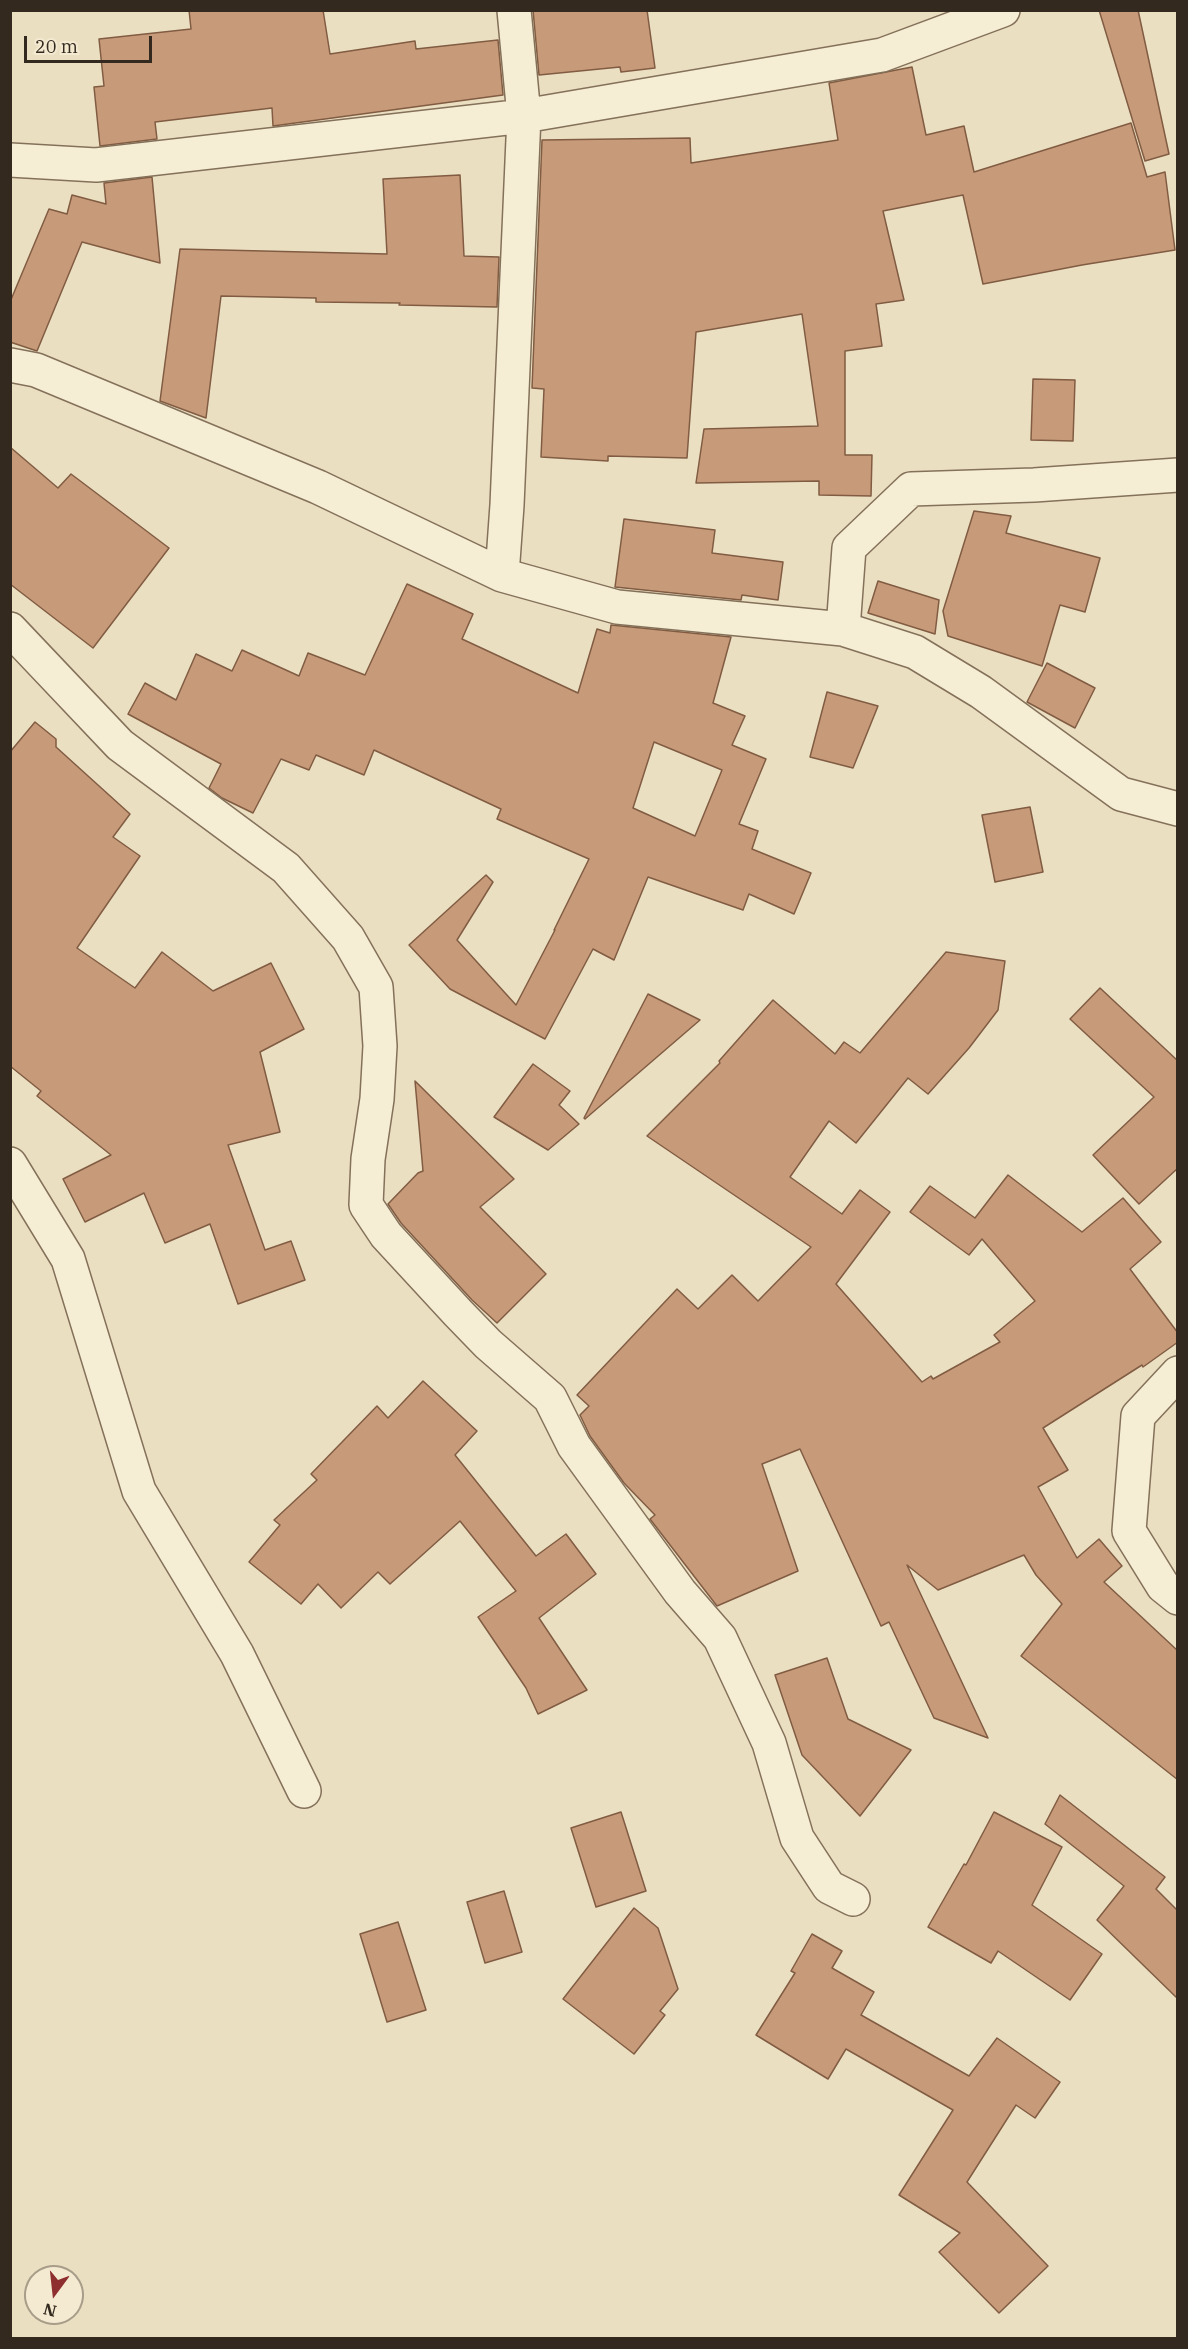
<!DOCTYPE html>
<html>
<head>
<meta charset="utf-8">
<style>
  body { margin:0 }
  #map { position:relative; width:1188px; height:2349px; overflow:hidden; background:#ebdfc2; font-family:"IBM Plex Serif",serif }
  canvas { display:block }
  .frame { position:absolute; inset:0; border:12px solid #34291e; pointer-events:none }
  .north { position:absolute; left:24px; top:2265px; width:60px; height:60px; box-sizing:border-box; background:#f3ead1; border:2px solid #a79d89; border-radius:50%; rotate:195deg; font-size:16px; font-weight:700; line-height:24px; text-align:center; color:#34291e }
  .north::after { content:''; display:block; margin:auto; width:21px; height:27px; background:#8f2e2e; clip-path:polygon(50% 0,100% 100%,50% 72%,0 100%) }
  .scale { position:absolute; left:24px; top:36px; width:128px; height:27px; box-sizing:border-box; border:3px solid #34291e; border-top:0; padding-left:8px; font-size:18px; line-height:21px; white-space:nowrap; color:#34291e; -webkit-text-stroke:4px #f3ead1; paint-order:stroke }
</style>
</head>
<body>
<div id="map">
<canvas width="1188" height="2349"></canvas>
<div class="frame"></div>
<div class="north">N</div>
<div class="scale">20 m</div>
</div>
<script>
const context = document.querySelector('canvas').getContext('2d');
context.lineJoin = 'round';
function fill(path, color) {
  context.fillStyle = color;
  context.fill(path, 'evenodd');
}
function trace(path, color, width, dash) {
  context.strokeStyle = color;
  context.lineWidth = width;
  context.lineCap = dash ? 'butt' : 'round';
  context.setLineDash(dash || []);
  context.stroke(path);
}
const building = new Path2D(`
  M 189,10 L 323,10 L 330,54 L 415,41 L 416,49 L 498,40 L 503,95 L 273,126 L 272,108 L 155,122 L 157,139 L 100,146 L 94,87 L 104,86 L 99,39 L 191,29 Z
  M 533,10 L 647,10 L 655,68 L 621,72 L 620,67 L 539,75 Z
  M 1099,10 L 1138,10 L 1169,154 L 1145,161 Z
  M 912,67 L 926,135 L 964,126 L 974,172 L 1131,123 L 1147,177 L 1165,172 L 1175,250 L 1082,265 L 983,284 L 963,195 L 883,211 L 904,300 L 876,304 L 882,346 L 845,351 L 845,455 L 872,455 L 871,496 L 819,495 L 819,481 L 696,483 L 704,429 L 818,426 L 802,314 L 696,332 L 687,458 L 608,456 L 608,461 L 541,457 L 544,389 L 532,388 L 542,140 L 690,138 L 691,163 L 838,140 L 829,83 Z
  M 460,175 L 464,256 L 499,257 L 497,307 L 399,305 L 400,303 L 316,302 L 316,298 L 221,296 L 206,418 L 160,401 L 180,249 L 387,254 L 383,179 Z
  M 152,177 L 160,263 L 82,242 L 37,351 L 10,342 L 10,302 L 49,209 L 67,214 L 72,195 L 106,204 L 104,183 Z
  M 1033,379 L 1075,380 L 1073,441 L 1031,440 Z
  M 10,447 L 58,488 L 71,474 L 169,548 L 93,648 L 10,584 Z
  M 974,511 L 1011,516 L 1006,533 L 1100,558 L 1085,612 L 1060,605 L 1042,666 L 948,636 L 943,611 Z
  M 624,519 L 715,530 L 712,553 L 783,562 L 778,600 L 742,595 L 741,600 L 615,587 Z
  M 878,581 L 939,600 L 935,634 L 868,613 Z
  M 407,584 L 473,614 L 462,639 L 578,693 L 597,629 L 610,633 L 611,625 L 731,637 L 713,703 L 745,716 L 732,745 L 766,759 L 739,824 L 758,831 L 752,849 L 811,873 L 794,914 L 749,894 L 743,910 L 648,877 L 614,960 L 593,949 L 545,1039 L 450,989 L 409,945 L 486,875 L 493,882 L 457,940 L 516,1005 L 555,930 L 554,930 L 589,859 L 497,819 L 501,809 L 374,750 L 364,775 L 316,755 L 309,770 L 281,759 L 253,813 L 222,798 L 209,788 L 221,764 L 128,714 L 145,683 L 176,700 L 196,654 L 232,671 L 242,650 L 299,676 L 308,653 L 365,675 ZM 654,742 L 722,770 L 695,836 L 633,808 Z
  M 1047,663 L 1095,688 L 1075,728 L 1027,702 Z
  M 827,692 L 878,706 L 853,768 L 810,757 Z
  M 35,722 L 56,739 L 56,747 L 130,814 L 113,837 L 140,856 L 77,948 L 135,988 L 162,952 L 213,991 L 271,963 L 304,1029 L 260,1052 L 280,1132 L 228,1145 L 265,1250 L 291,1241 L 305,1280 L 238,1304 L 210,1224 L 165,1243 L 144,1193 L 85,1222 L 63,1179 L 111,1155 L 37,1096 L 41,1091 L 10,1066 L 10,752 Z
  M 1030,807 L 1043,872 L 995,882 L 982,815 Z
  M 946,952 L 1005,961 L 998,1010 L 969,1048 L 928,1094 L 908,1078 L 856,1143 L 829,1121 L 790,1177 L 842,1214 L 860,1190 L 890,1212 L 836,1284 L 922,1382 L 931,1376 L 933,1379 L 1000,1342 L 994,1335 L 1035,1301 L 982,1239 L 969,1255 L 910,1212 L 930,1186 L 975,1218 L 1008,1175 L 1082,1232 L 1123,1198 L 1161,1242 L 1130,1269 L 1178,1333 L 1178,1342 L 1143,1367 L 1142,1365 L 1043,1428 L 1068,1470 L 1038,1487 L 1077,1558 L 1099,1539 L 1122,1566 L 1104,1582 L 1178,1651 L 1178,1780 L 1021,1656 L 1062,1604 L 1036,1575 L 1024,1555 L 938,1590 L 907,1565 L 988,1738 L 934,1718 L 889,1622 L 881,1626 L 800,1449 L 762,1464 L 798,1571 L 717,1606 L 650,1519 L 655,1515 L 624,1483 L 590,1436 L 580,1415 L 589,1406 L 577,1395 L 677,1289 L 698,1309 L 732,1275 L 758,1301 L 811,1247 L 647,1136 L 720,1063 L 719,1061 L 773,1000 L 835,1054 L 844,1042 L 860,1053 Z
  M 1100,988 L 1178,1061 L 1178,1168 L 1139,1204 L 1093,1155 L 1154,1097 L 1070,1019 Z
  M 648,994 L 700,1020 L 585,1119 L 584,1118 Z
  M 533,1064 L 570,1091 L 559,1105 L 579,1124 L 548,1150 L 494,1117 Z
  M 415,1081 L 514,1179 L 480,1207 L 546,1274 L 497,1323 L 472,1300 L 401,1223 L 388,1204 L 418,1173 L 423,1171 Z
  M 423,1381 L 477,1431 L 455,1455 L 536,1556 L 566,1534 L 596,1574 L 539,1618 L 587,1690 L 538,1714 L 526,1688 L 478,1617 L 516,1591 L 460,1521 L 390,1584 L 378,1572 L 341,1608 L 318,1584 L 301,1604 L 249,1562 L 280,1525 L 274,1520 L 317,1480 L 311,1474 L 377,1406 L 388,1418 Z
  M 827,1658 L 848,1719 L 911,1750 L 860,1816 L 802,1755 L 775,1675 Z
  M 1060,1795 L 1165,1877 L 1156,1889 L 1178,1911 L 1178,1999 L 1097,1920 L 1124,1886 L 1045,1824 Z
  M 621,1812 L 646,1891 L 596,1907 L 571,1828 Z
  M 994,1812 L 1062,1847 L 1032,1905 L 1102,1954 L 1070,2000 L 998,1951 L 991,1963 L 928,1927 L 964,1864 L 966,1865 Z
  M 504,1891 L 522,1952 L 485,1963 L 467,1902 Z
  M 634,1908 L 658,1928 L 678,1989 L 660,2011 L 665,2015 L 634,2054 L 563,1999 Z
  M 398,1922 L 426,2010 L 387,2022 L 360,1934 Z
  M 812,1934 L 842,1951 L 832,1968 L 874,1992 L 861,2015 L 969,2076 L 997,2038 L 1060,2082 L 1035,2118 L 1016,2105 L 967,2182 L 1048,2266 L 999,2313 L 939,2252 L 960,2233 L 899,2195 L 953,2110 L 846,2049 L 828,2079 L 756,2035 L 795,1973 L 791,1971 Z`);
const minor = new Path2D(`
  M 10,160 L 96,165 L 524,116 L 882,55 L 1003,10
  M 10,365 L 36,370 L 318,487 L 502,575 L 617,607 L 843,629 L 915,652 L 981,692 L 1121,794 L 1178,809
  M 502,575 L 507,505 L 524,116 L 514,10
  M 10,629 L 120,745 L 286,868 L 348,938 L 376,987 L 380,1046 L 377,1099 L 368,1159 L 366,1205 L 386,1235 L 458,1313 L 488,1344 L 550,1398 L 574,1446 L 680,1592 L 720,1638 L 769,1743 L 797,1838 L 829,1887 L 853,1899
  M 843,629 L 849,548 L 911,489 L 1034,485 L 1178,475
  M 10,1164 L 68,1259 L 139,1491 L 237,1654 L 304,1791
  M 1178,1373 L 1138,1416 L 1129,1531 L 1163,1586 L 1178,1598`);
fill(building, '#c79b7a');
trace(building, '#815c42', 1.5);
trace(minor, '#84715a', 36);
trace(minor, '#f6edd5', 33);
</script>
</body>
</html>
